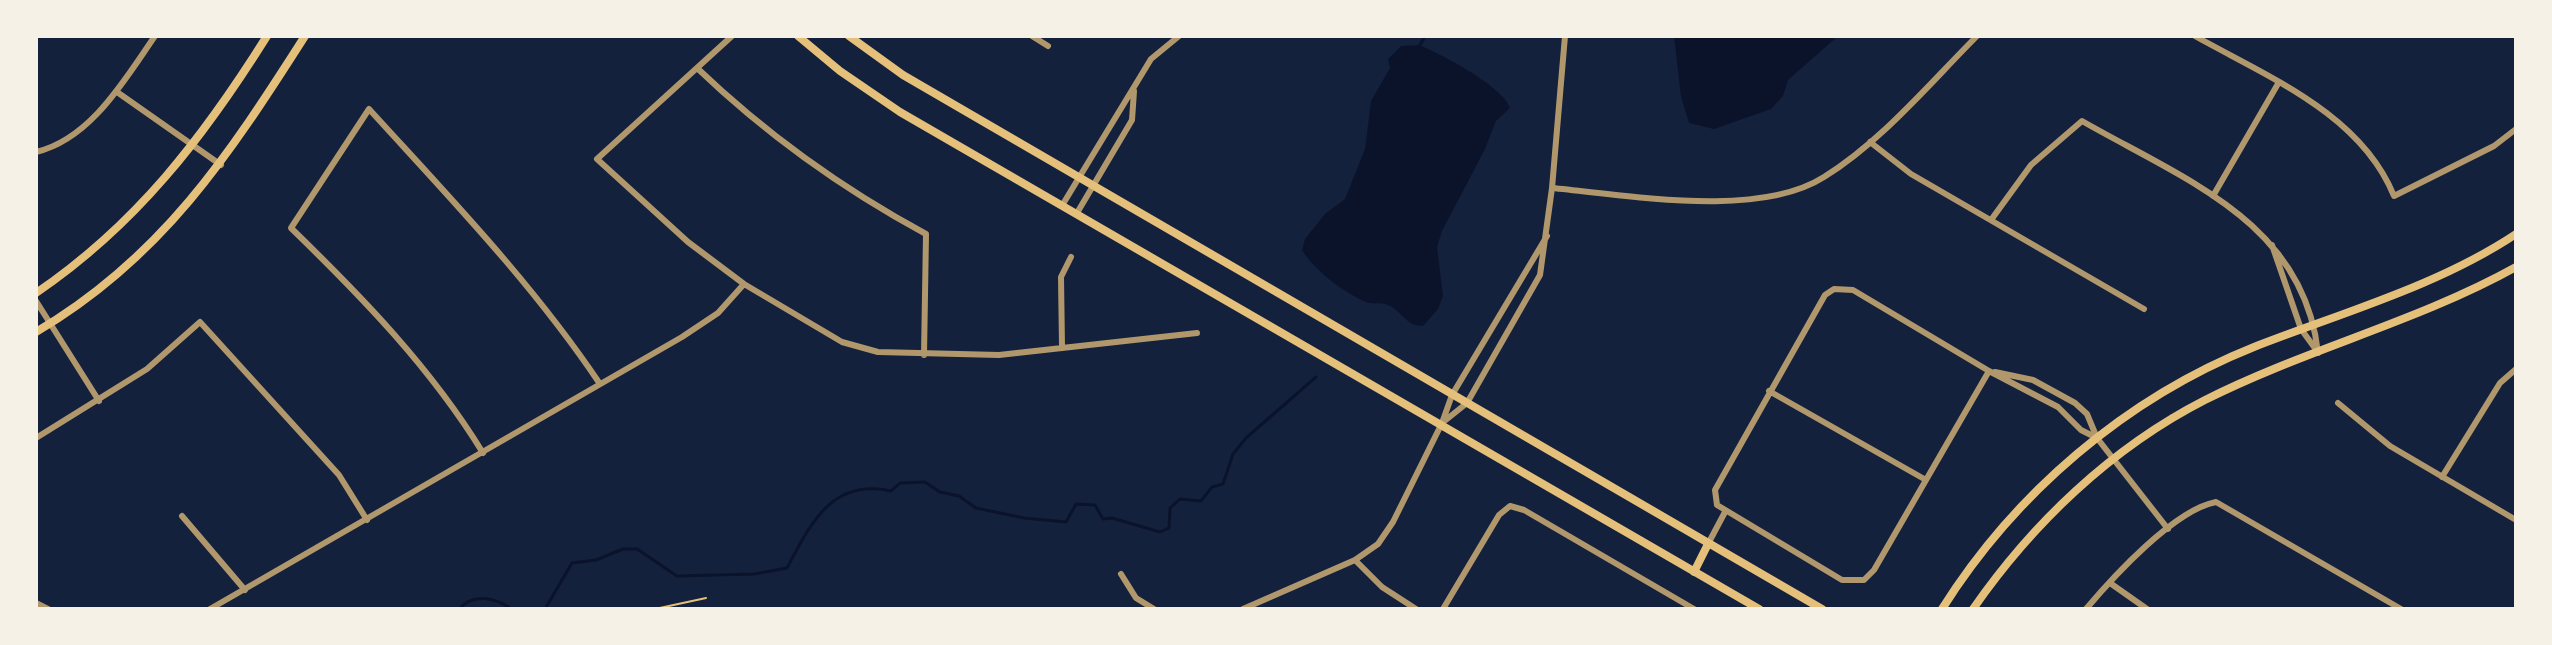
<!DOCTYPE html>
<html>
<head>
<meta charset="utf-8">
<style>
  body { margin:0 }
  #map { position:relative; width:2552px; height:645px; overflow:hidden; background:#14213d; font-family:"Fira Sans",sans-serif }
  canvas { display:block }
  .frame { position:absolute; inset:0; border:38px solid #f6f1e7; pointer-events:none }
</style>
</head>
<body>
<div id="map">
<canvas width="2552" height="645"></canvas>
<div class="frame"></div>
</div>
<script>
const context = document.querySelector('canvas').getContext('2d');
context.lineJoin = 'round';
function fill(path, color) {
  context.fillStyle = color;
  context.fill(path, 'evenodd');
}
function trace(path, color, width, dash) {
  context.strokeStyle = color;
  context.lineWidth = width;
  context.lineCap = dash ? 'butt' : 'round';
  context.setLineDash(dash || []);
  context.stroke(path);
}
const water = new Path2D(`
  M 1674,36 L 1838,36 L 1788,80 L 1783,96 L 1771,109 L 1714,129 L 1689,123 L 1681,97 Z
  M 1419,45 C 1441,54 1503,86 1510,108 L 1496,121 L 1485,149 L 1442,231 L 1437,247 L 1443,296 L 1438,309 L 1423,326 C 1404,326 1401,308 1385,304 C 1379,302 1373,305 1366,302 C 1343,292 1315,271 1302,250 L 1305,239 L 1325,214 L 1345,199 L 1365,149 L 1371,101 L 1390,68 L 1388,59 L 1401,46 Z`);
const stream = new Path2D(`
  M 1419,47 L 1425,36
  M 459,609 C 474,592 495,598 512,609
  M 545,609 L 572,563 L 596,560 L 623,549 L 637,549 L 677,576 L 754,574 L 787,568 C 811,523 832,478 891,491 L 900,483 L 925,482 L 940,492 L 959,496 L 976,508 L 1024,518 L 1066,522 L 1076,504 L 1095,505 L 1103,519 L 1112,518 L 1160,532 L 1169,528 L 1170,508 L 1180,499 L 1201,501 L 1212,487 L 1223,484 L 1233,454 L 1246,438 L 1316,377`);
const path = new Path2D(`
  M 655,609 L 706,598`);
const minor = new Path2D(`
  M 732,36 L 597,159 L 688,242 L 744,284 L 842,342 L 878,352 L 999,355 L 1197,333
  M 1032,36 L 1048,46
  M 2195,36 C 2268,77 2361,114 2394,196 L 2494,146 L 2516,129
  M 697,68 C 767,135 841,188 926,234 L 924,355
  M 117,92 L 221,165
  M 1870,142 L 1911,174 L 2144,309
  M 36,152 C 91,139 125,79 155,36
  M 1552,188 C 1628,195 1758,219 1824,177 C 1882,141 1929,84 1977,36
  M 2213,196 L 2279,82
  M 1063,204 L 1151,59 L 1179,36
  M 1077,213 L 1132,120 L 1134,91
  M 1991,220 L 2031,165 L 2082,121 C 2183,179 2304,222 2318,353
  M 2272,245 L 2301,329 L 2317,351
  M 36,301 L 99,401
  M 1062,347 L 1061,277 L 1071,257
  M 1989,371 L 1874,570 L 1864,580 L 1842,580 L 1717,505 L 1715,490 L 1825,295 L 1834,289 L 1853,290 L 1989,371 L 2058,407 L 2081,430 L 2097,438
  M 1995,372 L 2033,380 L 2075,403 L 2087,414 L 2097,438 L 2168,529
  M 1769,391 L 1926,480
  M 2338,403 L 2390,446 L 2516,520
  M 1442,423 L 1467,403 L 1540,275 L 1552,188 L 1565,36
  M 36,438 L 147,369 L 200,322 L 339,475 L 367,520
  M 483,453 C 431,368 362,297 291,228 L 369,109 C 450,198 533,284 600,384
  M 2442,477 L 2500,383 L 2516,369
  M 182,516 L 245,590
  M 1708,544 L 1725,512
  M 1355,560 L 1382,587 L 1416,609
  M 1121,574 L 1136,598 L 1154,609
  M 2110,583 L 2147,609
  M 36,603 L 48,609
  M 210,609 L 682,337 L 718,313 L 744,284
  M 1243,609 L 1355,560 L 1378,544 L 1393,522 L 1442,423 L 1452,395 L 1547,236
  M 1443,609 L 1499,515 L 1510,506 L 1524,510 L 1694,609
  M 2086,609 C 2113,577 2174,510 2216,502 L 2401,609`);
const secondary = new Path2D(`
  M 798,36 L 840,71 L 900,112 L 1759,609
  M 849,36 L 903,75 L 1822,609
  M 36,293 C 136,225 203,138 267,36
  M 36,332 C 162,258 229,155 305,36
  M 1694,572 L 1708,544
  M 1942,609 C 2015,493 2126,398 2254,347 C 2341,313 2438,286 2516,234
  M 1973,609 C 2032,524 2111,448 2205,400 C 2306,349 2417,322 2516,267`);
fill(water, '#0b132b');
trace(stream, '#0b132b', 3);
trace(path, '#e5c07b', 2);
trace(minor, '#b1986c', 6);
trace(secondary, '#e5c07b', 8);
</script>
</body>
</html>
